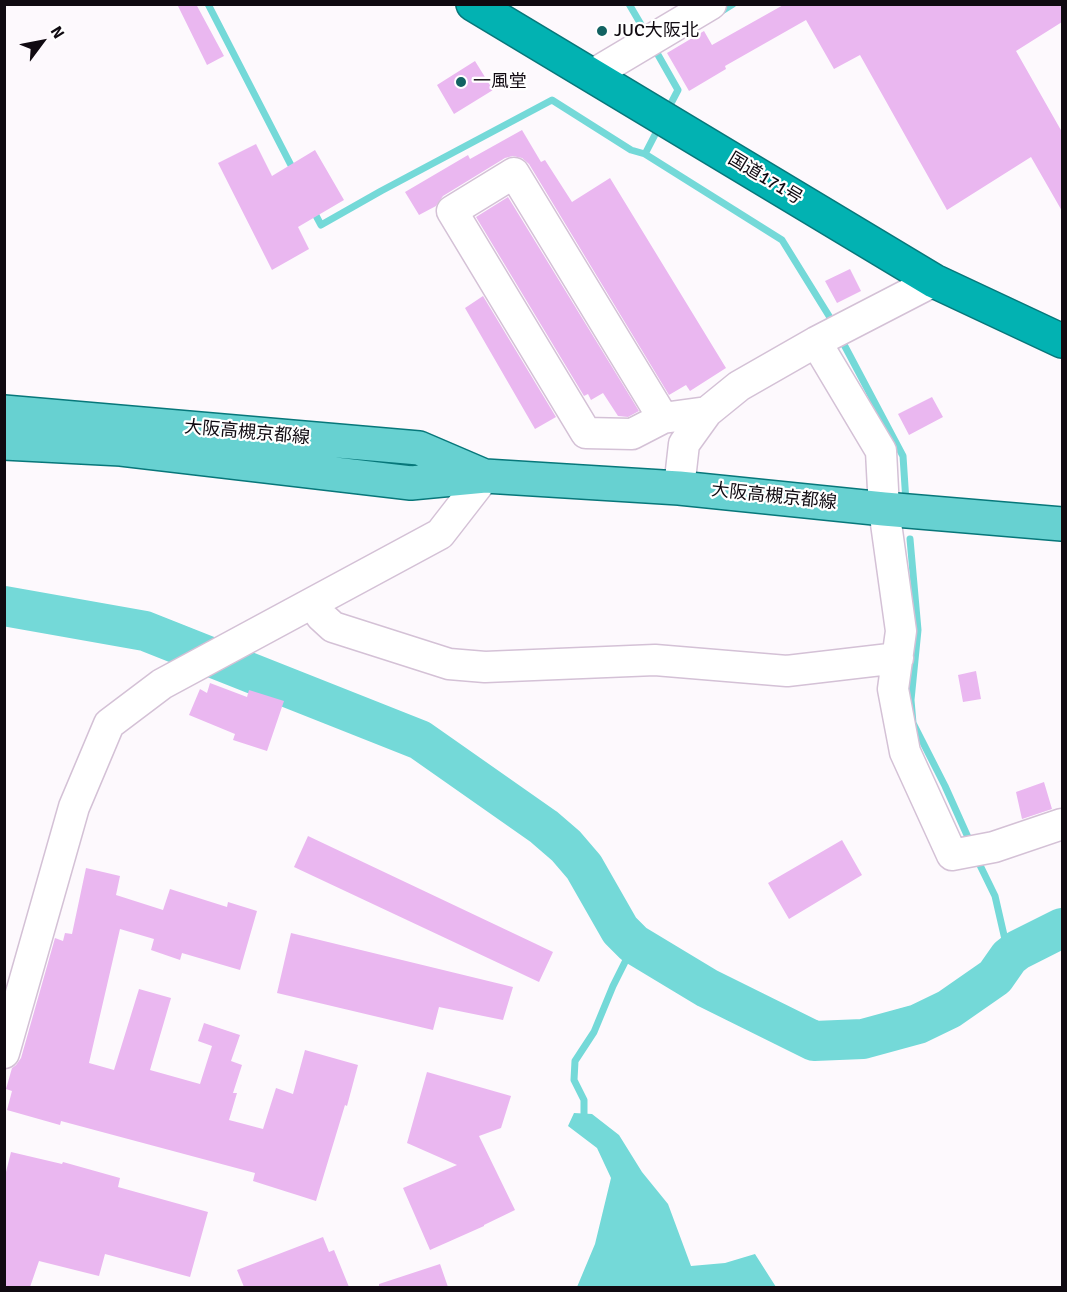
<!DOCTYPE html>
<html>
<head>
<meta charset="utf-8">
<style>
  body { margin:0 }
  #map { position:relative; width:1067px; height:1292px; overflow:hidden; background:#fdf9fd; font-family:Signika,sans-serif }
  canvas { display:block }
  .frame { position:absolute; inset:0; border:6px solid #100a11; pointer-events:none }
  .north { position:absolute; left:12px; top:12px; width:60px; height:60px; -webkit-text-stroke:4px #fff; paint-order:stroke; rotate:58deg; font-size:16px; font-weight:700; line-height:24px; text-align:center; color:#100a11 }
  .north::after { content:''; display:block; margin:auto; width:21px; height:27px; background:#100a11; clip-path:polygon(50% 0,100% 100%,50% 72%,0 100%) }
</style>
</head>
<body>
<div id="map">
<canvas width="1067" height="1292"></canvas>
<div class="frame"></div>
<div class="north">N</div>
</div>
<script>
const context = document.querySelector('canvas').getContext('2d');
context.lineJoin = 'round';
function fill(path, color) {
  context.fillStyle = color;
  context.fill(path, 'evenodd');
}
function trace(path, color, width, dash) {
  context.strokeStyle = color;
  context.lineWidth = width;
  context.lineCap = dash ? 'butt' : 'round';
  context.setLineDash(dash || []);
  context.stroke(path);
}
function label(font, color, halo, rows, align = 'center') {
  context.font = font + ' Signika,"Noto Sans JP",sans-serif';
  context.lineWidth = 4.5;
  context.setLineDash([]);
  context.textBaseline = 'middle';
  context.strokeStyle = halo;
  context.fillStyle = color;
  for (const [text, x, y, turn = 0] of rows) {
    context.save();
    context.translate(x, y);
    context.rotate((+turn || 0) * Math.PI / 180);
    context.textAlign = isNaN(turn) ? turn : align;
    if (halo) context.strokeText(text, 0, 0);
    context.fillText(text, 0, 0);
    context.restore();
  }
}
const water = new Path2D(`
  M 574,1113 L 592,1114 L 619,1135 L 642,1172 L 668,1204 L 691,1266 L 725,1263 L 755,1254 L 776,1287 L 577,1287 L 595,1244 L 611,1178 L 597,1148 L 568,1126 Z`);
const stream = new Path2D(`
  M 208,4 L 295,173
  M 629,4 L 646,33
  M 717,14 L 733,4
  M 653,46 L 678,90 L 668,109
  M 645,154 L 659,127
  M 313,210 L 321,225 L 381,191 L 552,100 L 631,150 L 645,154 L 782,240 L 834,324
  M 840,337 L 903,456 L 906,502
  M 910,539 L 918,630 L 911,700 L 913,723 L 945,786 L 971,844
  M 4,591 L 155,618 L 218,643
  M 240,652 L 402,716 L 428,730 L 557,818 L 579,838 L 597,859 L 628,919 L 640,930 L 663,946 L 804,1024 L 826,1028 L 849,1027 L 926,1005 L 947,993 L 984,967
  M 976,857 L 995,896 L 1009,957
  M 1039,954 L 1062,943
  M 584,1114 L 584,1100 L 574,1080 L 575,1061 L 594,1032 L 613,986 L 634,944`);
const river = new Path2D(`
  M 4,606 L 145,631 L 420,740 L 544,827 L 566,846 L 584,867 L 620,930 L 634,944 L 707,988 L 814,1041 L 863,1039 L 918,1024 L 949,1009 L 995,977 L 1009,957 L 1018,950 L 1062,928`);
const building = new Path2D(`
  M 177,4 L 196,4 L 224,56 L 207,65 Z
  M 785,4 L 1062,4 L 1062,22 L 1016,51 L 1062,132 L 1062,211 L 1031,157 L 947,210 L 860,55 L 834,69 L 806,20 L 725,66 L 726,69 L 689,91 L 667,53 L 704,31 L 712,45 Z
  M 475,61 L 493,90 L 454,114 L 437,85 Z
  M 522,130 L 541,162 L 545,160 L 572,202 L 610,178 L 726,368 L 690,391 L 686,385 L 669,395 L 529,164 L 522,158 L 513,156 L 505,158 L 443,196 L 436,206 L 419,215 L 405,192 L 468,155 L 470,159 Z
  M 256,144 L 272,176 L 315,150 L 344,200 L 298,227 L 309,249 L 272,270 L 218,163 Z
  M 508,197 L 639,411 L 628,417 L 618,416 L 603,393 L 591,400 L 588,394 L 584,396 L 476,217 Z
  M 850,269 L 861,291 L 837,303 L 825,281 Z
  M 483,296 L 556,417 L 535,429 L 465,308 Z
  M 932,397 L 943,417 L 909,435 L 898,414 Z
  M 976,671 L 981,699 L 963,702 L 958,675 Z
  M 210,683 L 247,697 L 249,690 L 284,701 L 267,751 L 233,740 L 235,734 L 189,715 L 200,689 L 207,693 Z
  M 1044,782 L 1052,809 L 1022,819 L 1016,792 Z
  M 308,836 L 553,952 L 539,982 L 294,867 Z
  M 842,840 L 862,875 L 789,919 L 768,883 Z
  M 86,868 L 120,876 L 116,895 L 163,910 L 170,889 L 227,907 L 228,902 L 257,911 L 240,970 L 182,953 L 180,960 L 151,950 L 154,939 L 120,929 L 89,1063 L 114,1070 L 139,989 L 171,998 L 150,1070 L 200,1084 L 212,1046 L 198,1041 L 204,1023 L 240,1035 L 231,1061 L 242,1065 L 233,1093 L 237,1093 L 229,1120 L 263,1129 L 276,1088 L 293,1094 L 305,1050 L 358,1065 L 347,1106 L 345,1105 L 316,1201 L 253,1181 L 255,1173 L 61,1121 L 60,1125 L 7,1110 L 12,1091 L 6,1089 L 12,1068 L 16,1065 L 21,1058 L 55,938 L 63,941 L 65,933 L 72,934 Z
  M 291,933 L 513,987 L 503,1020 L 439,1007 L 433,1030 L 277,993 Z
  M 427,1072 L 511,1096 L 501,1128 L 479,1136 L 515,1210 L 484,1225 L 484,1226 L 430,1250 L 403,1188 L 457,1165 L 407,1143 Z
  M 11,1152 L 62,1164 L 63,1162 L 120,1178 L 118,1187 L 208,1212 L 190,1277 L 105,1254 L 99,1276 L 39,1261 L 30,1287 L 4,1287 L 4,1180 Z
  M 323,1237 L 329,1252 L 334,1250 L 349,1287 L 244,1287 L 237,1270 Z
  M 440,1264 L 448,1287 L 379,1287 L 379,1284 Z`);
const minor = new Path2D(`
  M 592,75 L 711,4
  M 816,342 L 881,451 L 884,509 L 901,631 L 893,689 L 905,752 L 952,855 L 994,847 L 1062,824
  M 663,418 L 514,173 L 452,211 L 586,433 L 632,434 L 663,418 L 707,412
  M 679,488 L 684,444 L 707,412 L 739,386 L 816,342 L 934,281
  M 314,603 L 321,616 L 333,627 L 449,664 L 485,667 L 655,660 L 787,671 L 898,658
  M 4,1053 L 74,807 L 109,724 L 162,684 L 440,534 L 485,476`);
const major = new Path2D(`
  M 4,412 L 419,448 L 482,475
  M 4,443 L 121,449 L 411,483 L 485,476 L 679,488 L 884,509 L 1062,524`);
const highway = new Path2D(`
  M 473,4 L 934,281 L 1062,341`);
const markers = [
  [602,31,6,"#126262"],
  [461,82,6,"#126262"]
];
const poiNames = [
  ["JUC大阪北",614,31],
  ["一風堂",473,82]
];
const streetNames = [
  ["国道171号",765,179,31],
  ["大阪高槻京都線",247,433,5],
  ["大阪高槻京都線",774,497,6]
];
fill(water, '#74d9d8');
trace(stream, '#74d9d8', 7);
trace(river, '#74d9d8', 40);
fill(building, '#eab7f0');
trace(minor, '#d4c1d6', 33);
trace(major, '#07777a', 36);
trace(highway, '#07777a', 36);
trace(minor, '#fff', 30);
trace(major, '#67d1d1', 33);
trace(highway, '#02b2b2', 33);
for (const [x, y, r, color] of markers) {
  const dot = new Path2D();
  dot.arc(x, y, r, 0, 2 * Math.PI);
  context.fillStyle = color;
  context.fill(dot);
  trace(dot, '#fff', 2);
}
label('18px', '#100a11', '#fff', poiNames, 'left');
label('18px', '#100a11', '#fff', streetNames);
</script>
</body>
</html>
